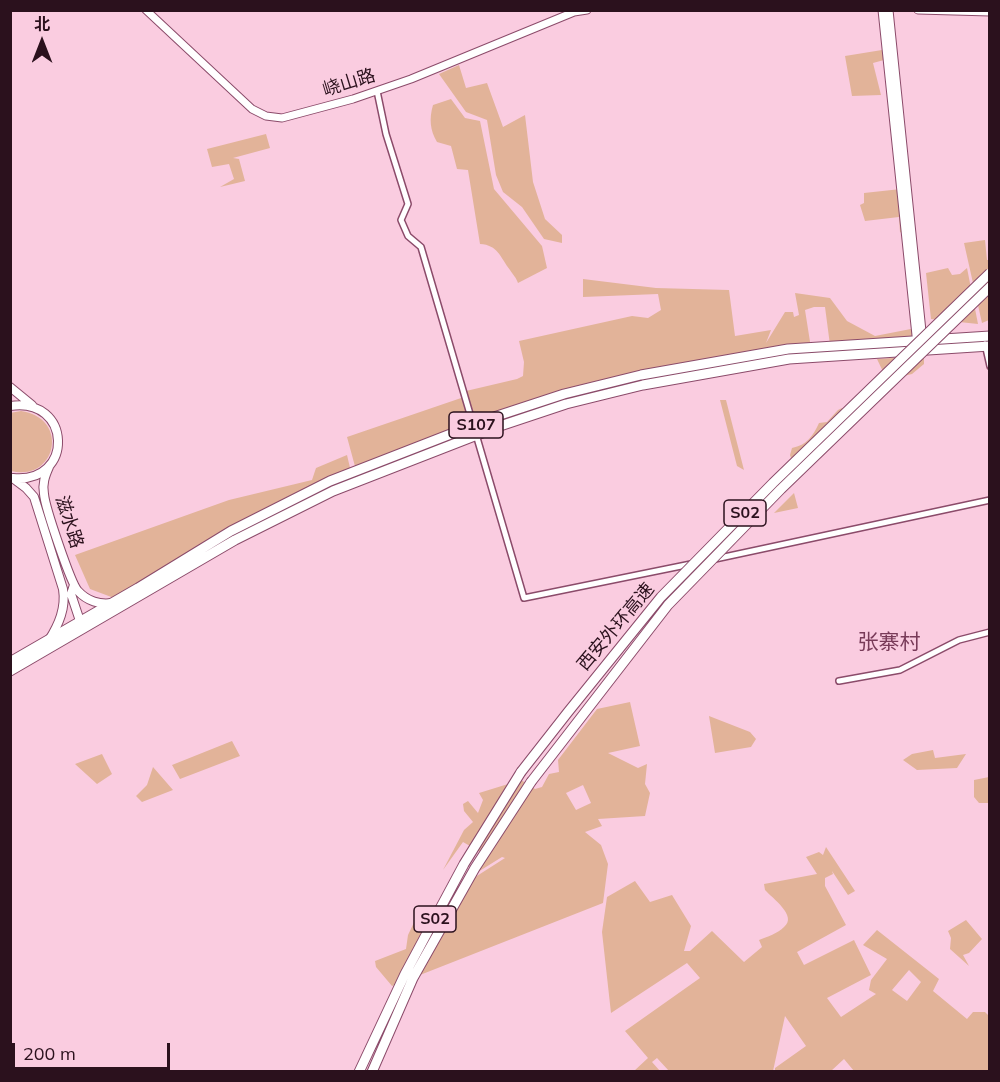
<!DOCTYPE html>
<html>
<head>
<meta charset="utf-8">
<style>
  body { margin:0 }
  #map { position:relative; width:1000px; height:1082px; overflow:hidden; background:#facce0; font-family:Mulish,"Noto Sans SC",sans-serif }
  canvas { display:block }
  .frame { position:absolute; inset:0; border:12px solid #2b111d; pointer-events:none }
  .north { position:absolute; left:12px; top:12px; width:60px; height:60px; -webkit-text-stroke:4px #facce0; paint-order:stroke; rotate:0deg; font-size:16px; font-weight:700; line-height:24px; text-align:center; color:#2b111d }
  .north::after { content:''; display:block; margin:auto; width:21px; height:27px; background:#2b111d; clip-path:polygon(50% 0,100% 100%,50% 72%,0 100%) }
  .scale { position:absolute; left:12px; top:1043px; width:158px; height:27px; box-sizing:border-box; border:3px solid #2b111d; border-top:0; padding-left:8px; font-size:18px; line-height:21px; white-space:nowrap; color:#2b111d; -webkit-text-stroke:4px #facce0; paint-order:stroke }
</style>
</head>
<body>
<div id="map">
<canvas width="1000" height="1082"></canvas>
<div class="frame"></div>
<div class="north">北</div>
<div class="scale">200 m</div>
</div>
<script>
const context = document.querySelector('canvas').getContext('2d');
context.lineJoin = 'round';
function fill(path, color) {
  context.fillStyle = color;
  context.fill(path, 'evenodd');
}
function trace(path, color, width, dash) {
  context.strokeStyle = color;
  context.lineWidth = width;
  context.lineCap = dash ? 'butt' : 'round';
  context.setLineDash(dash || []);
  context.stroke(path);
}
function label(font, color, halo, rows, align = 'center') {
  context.font = font + ' Mulish,"Noto Sans SC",sans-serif';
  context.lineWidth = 4.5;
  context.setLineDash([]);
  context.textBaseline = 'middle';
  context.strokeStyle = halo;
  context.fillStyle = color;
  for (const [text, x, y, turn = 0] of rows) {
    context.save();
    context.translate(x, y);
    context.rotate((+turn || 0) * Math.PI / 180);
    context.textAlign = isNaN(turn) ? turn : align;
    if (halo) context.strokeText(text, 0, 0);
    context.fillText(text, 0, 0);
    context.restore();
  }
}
const green = new Path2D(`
  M 882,50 L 884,60 L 873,63 L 881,95 L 852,96 L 845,56 Z
  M 459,65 L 466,88 L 487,83 L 503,127 L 525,115 L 533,182 L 545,219 L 562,235 L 562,243 L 544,239 L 522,207 L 503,192 L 496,175 L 487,120 L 466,112 L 439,74 Z
  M 451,99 L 465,118 L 480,121 L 494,189 L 542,246 L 547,268 L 518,283 C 516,277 513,275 510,270 C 500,257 498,245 480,244 L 468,170 L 457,169 L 451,146 L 437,142 C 430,130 429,119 433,105 Z
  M 266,134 L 270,148 L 233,158 L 239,159 L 245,181 L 220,187 L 234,179 L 229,164 L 212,167 L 207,149 Z
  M 901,189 L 902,233 L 900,232 L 899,217 L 865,221 L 860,205 L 864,203 L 864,193 Z
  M 985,240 L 987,260 L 989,260 L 989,320 L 982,323 L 964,243 Z
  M 948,268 L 952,275 L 960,274 L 967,268 L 978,324 L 931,319 L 926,273 Z
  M 583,279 L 656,288 L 729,290 L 735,336 L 771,330 L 766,343 L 785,312 L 793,312 L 794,317 L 799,315 L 795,293 L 830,298 L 847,321 L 875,336 L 921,327 L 907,340 L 830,345 L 825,307 L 814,307 L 805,310 L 811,348 L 642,376 L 477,423 L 466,391 L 517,379 L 523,376 L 524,362 L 519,341 L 632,316 L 648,318 L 661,310 L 658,294 L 583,297 Z
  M 924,356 L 924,364 L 912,374 L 887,380 L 877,359 Z
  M 464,397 L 472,425 L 356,470 L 347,437 Z
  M 720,400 L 726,400 L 744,470 L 737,466 Z
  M 842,408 L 843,409 L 792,461 L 790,455 L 792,448 C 807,445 813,436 819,423 L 827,422 L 838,410 Z
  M 21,411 C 70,418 57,482 11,471 L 10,413 Z
  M 347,455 L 351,472 L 114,598 L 90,589 L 75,555 L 229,500 L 312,480 L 316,468 Z
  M 794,493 L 798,508 L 774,513 Z
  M 630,702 L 640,746 L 608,753 L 638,768 L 647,764 L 645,784 L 650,793 L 645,816 L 598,819 L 602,826 L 585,832 L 601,845 L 608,864 L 603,903 L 392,986 L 376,967 L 375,961 L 406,949 L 408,935 L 418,914 L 433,907 L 450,916 L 469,881 L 505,858 L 502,857 L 473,875 L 484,854 L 463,842 L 443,870 L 464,830 L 473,822 L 464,811 L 463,804 L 468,801 L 478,813 L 483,800 L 479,793 L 521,780 L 535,789 L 542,787 L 549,774 L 559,772 L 558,760 L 597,709 ZM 583,785 L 591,803 L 576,810 L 566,793 Z
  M 709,716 L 750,732 L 756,739 L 751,747 L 715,753 Z
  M 232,741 L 240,756 L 180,779 L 172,765 Z
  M 933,750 L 935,758 L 966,754 L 957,768 L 917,770 L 903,760 L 912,754 Z
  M 102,754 L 112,774 L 97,784 L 75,764 Z
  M 153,767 L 173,790 L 142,802 L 136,796 L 147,785 Z
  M 989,777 L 990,777 L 989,805 L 988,803 L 979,803 L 974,797 L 974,780 Z
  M 826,847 L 855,891 L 848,895 L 832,871 L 833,874 L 825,878 L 825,886 L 846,925 L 797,952 L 804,965 L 854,940 L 871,975 L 827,998 L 841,1017 L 876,994 L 869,990 L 871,980 L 887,959 L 863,945 L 877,930 L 939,979 L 933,991 L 967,1019 L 973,1012 L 985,1012 L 989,1016 L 989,1071 L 854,1071 L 844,1059 L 831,1071 L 775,1071 L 775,1068 L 806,1046 L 785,1016 L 773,1071 L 669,1071 L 657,1058 L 652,1062 L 660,1071 L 634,1071 L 648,1058 L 625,1031 L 700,978 L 687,963 L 611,1013 L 602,932 L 607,897 L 635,881 L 650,902 L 672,895 L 691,926 L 684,951 L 690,951 L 712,931 L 744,962 L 762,947 L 759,940 C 767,937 778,933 784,927 C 798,916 772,898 765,890 L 764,884 L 817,874 L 806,857 L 819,852 L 823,855 ZM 909,970 L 921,982 L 907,1001 L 892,990 Z
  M 966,920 L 982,939 L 969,953 L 963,955 L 969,966 L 950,949 L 951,938 L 948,931 Z`);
const street = new Path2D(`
  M 377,91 L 386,134 L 408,204 L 401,220 L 408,236 L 421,247 L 524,598 L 691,564
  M 985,344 L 990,366
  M 715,559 L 990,500
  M 839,681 L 900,670 L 959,640 L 990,632`);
const secondary = new Path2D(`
  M 146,10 L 252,109 L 266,116 L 282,118 L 353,99 L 411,79 L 574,12 L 587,10
  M 882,10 L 917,345
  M 889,10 L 923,341
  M 918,10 L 990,12`);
const primary = new Path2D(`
  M 10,387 L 32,405
  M 10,406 C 72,396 75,484 13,478
  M 49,467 C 45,476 42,484 44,494 C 45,507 71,584 78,591 C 87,601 100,605 112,603
  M 14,479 L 26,488 L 34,497 L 63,589 C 66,608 59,624 49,640
  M 74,585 L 71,594 L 82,627`);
const highway = new Path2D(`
  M 10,662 L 138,588 L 231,531 L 330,481 L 497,416 L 564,394 L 641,375 L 788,349 L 990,336
  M 10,671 L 235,540 L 333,491 L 500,426 L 566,404 L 643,385 L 789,359 L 990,346
  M 359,1072 L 405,974 L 464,864 L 521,772
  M 372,1072 L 413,978 L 475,868 L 531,782`);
const highwayBridge = new Path2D(`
  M 521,772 L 568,712 L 661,597 L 773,483 L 990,273
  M 531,782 L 668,605 L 781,489 L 990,287`);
const shields = [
  [476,425,54],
  [745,513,42],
  [435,919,42]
];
const shieldNames = [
  ["S107",476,425],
  ["S02",745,513],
  ["S02",435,919]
];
const streetNames = [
  ["峣山路",349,83,-17],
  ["滋水路",69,522,72],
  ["西安外环高速",616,627,-50]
];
const quarterNames = [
  ["张寨村",889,643]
];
fill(green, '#e2b399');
trace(street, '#8b4b6a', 8);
trace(secondary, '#8b4b6a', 9);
trace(primary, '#8b4b6a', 10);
trace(highway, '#8b4b6a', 11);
trace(street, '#fff', 5);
trace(secondary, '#fff', 7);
trace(primary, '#fff', 8);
trace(highway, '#fff', 9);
trace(highwayBridge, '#8b4b6a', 11, []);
trace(highwayBridge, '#fff', 9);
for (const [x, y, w] of shields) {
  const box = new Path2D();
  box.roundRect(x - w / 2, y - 13, w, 26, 4.5);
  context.fillStyle = '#facce0';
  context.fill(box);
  trace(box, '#2b111d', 1.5);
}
label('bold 16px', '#2b111d', null, shieldNames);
label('18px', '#2b111d', '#facce0', streetNames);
label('21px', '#793b59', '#facce0', quarterNames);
</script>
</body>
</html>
